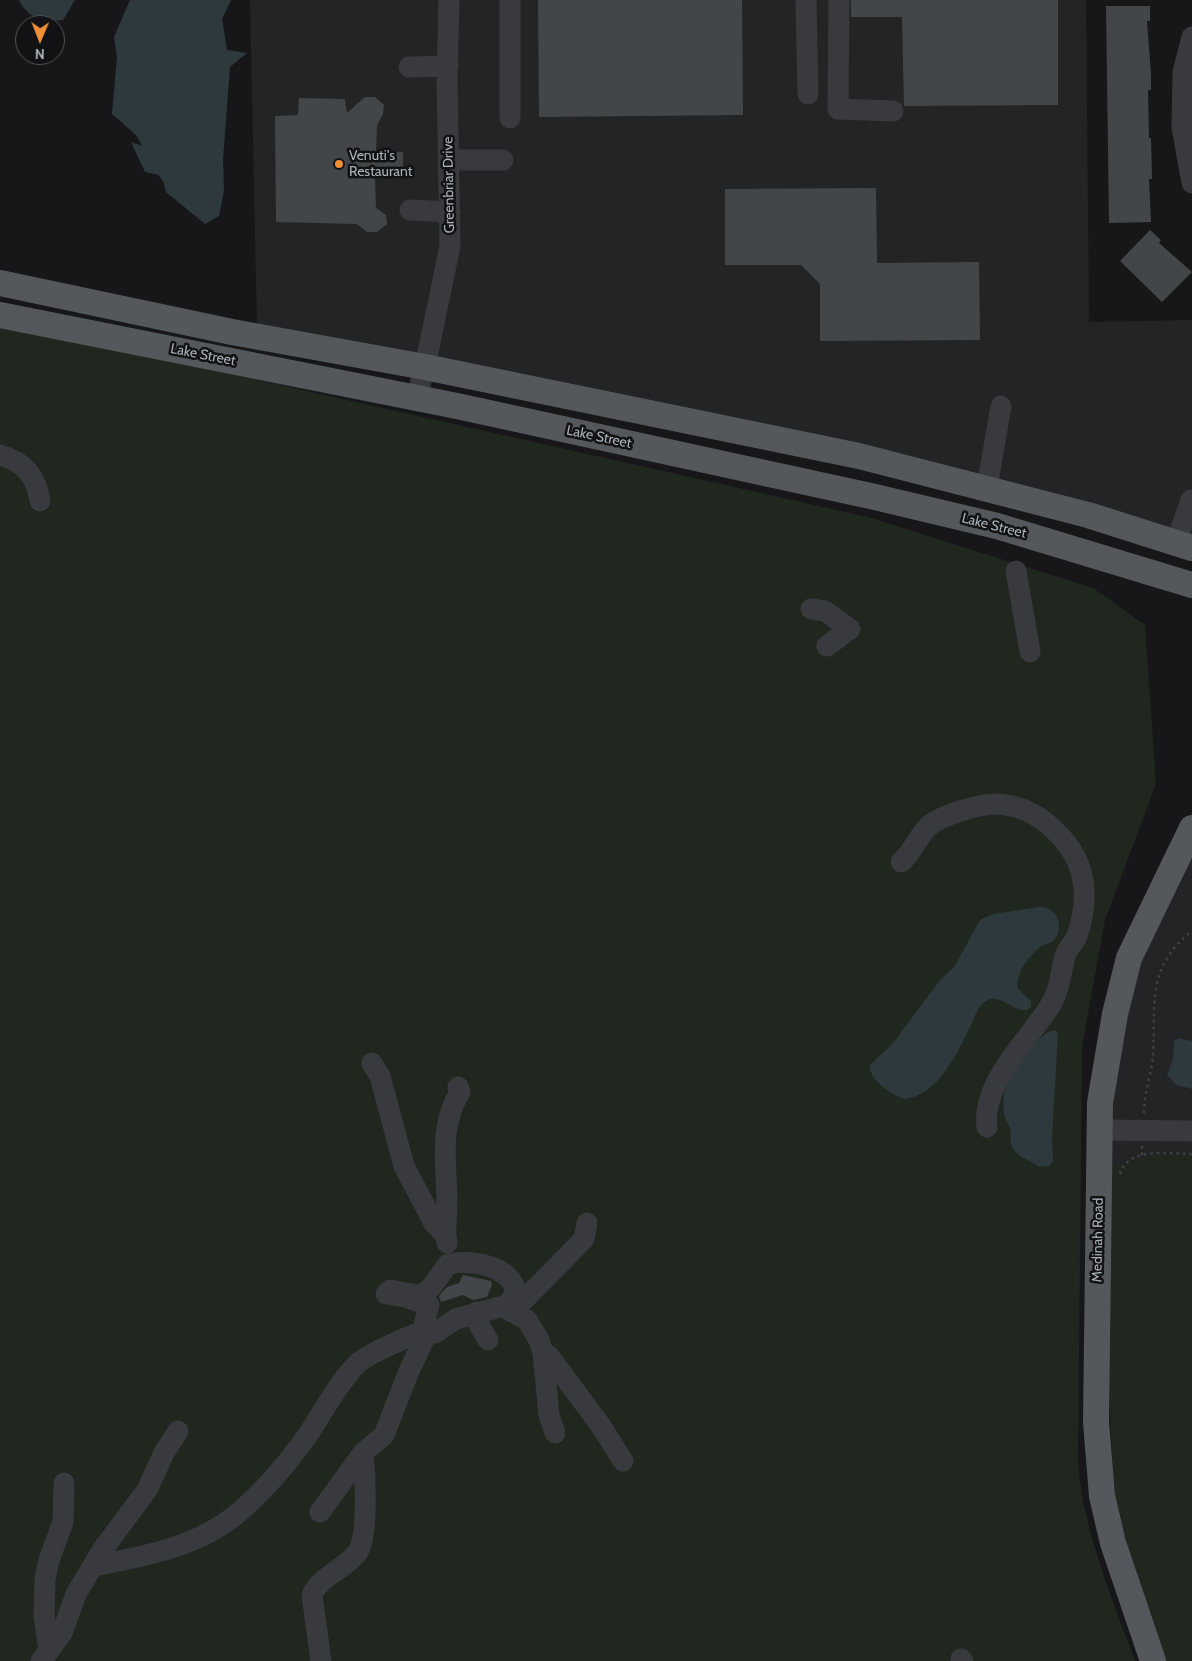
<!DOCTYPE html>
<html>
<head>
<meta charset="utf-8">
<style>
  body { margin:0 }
  #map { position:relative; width:1192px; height:1661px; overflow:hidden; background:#171719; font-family:Cabin,sans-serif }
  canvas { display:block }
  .north { position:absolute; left:15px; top:15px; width:50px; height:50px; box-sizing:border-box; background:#121214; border:1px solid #4e5256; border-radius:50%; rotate:181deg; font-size:14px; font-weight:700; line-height:20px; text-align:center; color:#a9b1b9 }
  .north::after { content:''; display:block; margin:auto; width:18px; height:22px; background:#ef9039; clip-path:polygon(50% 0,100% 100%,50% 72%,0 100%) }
</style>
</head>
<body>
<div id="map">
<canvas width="1192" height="1661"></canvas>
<div class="north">N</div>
</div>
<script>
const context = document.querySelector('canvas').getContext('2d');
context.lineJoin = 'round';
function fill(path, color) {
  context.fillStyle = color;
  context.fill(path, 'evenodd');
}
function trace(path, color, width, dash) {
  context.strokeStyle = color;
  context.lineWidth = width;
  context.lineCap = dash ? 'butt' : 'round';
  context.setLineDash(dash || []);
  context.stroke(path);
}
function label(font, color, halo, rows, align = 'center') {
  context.font = font + ' Cabin,sans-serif';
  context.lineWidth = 5;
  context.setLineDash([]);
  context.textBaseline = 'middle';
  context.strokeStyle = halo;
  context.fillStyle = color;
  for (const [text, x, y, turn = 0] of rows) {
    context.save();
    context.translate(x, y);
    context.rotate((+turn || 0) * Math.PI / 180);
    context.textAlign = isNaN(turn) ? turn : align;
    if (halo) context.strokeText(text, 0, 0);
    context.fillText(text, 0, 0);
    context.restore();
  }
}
const built = new Path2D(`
  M 250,0 L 444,0 L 445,244 L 421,359 L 257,328 Z
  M 455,0 L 1086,0 L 1089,322 L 1192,320 L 1192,544 L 430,362 L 456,248 Z
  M 1192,849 L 1192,1158 L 1107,1167 L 1108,1106 L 1136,965 Z`);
const green = new Path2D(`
  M 0,322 L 868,517 L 1093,588 L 1145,625 L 1156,784 L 1105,920 L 1082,1047 L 1078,1463 C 1084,1533 1111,1595 1135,1661 L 0,1661 Z
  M 1157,1154 L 1192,1154 L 1192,1661 L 1164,1661 L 1114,1506 L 1100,1169 Z`);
const water = new Path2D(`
  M 19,0 L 75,0 L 63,20 C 44,22 28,19 19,0 Z
  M 130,0 L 231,0 L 222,19 L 227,50 L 247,53 L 230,67 L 223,159 L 224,191 L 219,216 L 205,224 L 166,192 L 163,181 L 158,175 L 145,172 L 131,142 L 142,146 L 136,135 L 112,114 L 117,57 L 114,37 Z
  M 1040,907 C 1057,906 1066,929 1053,941 C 1050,944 1045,944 1042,946 C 1030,954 1014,975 1018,989 L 1031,1001 L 1031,1007 L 1027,1010 C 1013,1012 1001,994 988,1000 C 978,1004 975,1016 971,1025 C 958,1052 938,1096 904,1099 C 891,1094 869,1081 870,1065 L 893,1043 L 940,980 L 954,967 L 980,920 L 993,914 Z
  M 1055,1030 L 1058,1033 L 1052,1137 L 1053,1161 L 1049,1166 L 1039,1167 C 1031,1160 1017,1158 1012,1147 C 1009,1141 1012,1135 1010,1128 C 1009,1125 1006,1121 1005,1118 C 998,1090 1014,1067 1031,1048 C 1039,1039 1044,1032 1055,1030 Z
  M 1179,1038 L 1192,1041 L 1192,1089 L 1176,1085 L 1167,1075 L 1173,1060 L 1174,1041 Z`);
const building = new Path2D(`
  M 538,0 L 742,0 L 743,115 L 539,117 Z
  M 851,0 L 1058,0 L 1058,105 L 904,106 L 902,17 L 851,17 Z
  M 1106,6 L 1150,6 L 1150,21 L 1147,21 L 1151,75 L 1151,90 L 1148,90 L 1149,138 L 1151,138 L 1152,179 L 1149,179 L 1151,222 L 1109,223 Z
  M 365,97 L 375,97 L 384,105 L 383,114 L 377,125 L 376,151 L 403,152 L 403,176 L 375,178 L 376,208 L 386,215 L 387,224 L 377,232 L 367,232 L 357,224 L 276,222 L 275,116 L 298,115 L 299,98 L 345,99 L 347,113 Z
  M 876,188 L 877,263 L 979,262 L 980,340 L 820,341 L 820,284 L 801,265 L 725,265 L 725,189 Z
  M 1150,230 L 1161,240 L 1159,243 L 1192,272 L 1162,302 L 1120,261 Z
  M 463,1275 L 491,1281 L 492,1285 L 487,1297 L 473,1300 L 463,1295 L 441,1302 L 439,1296 L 447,1287 L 459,1283 Z`);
const path = new Path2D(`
  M 1144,1113 C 1144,1094 1151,1076 1153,1057 C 1156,1006 1145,968 1192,931
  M 1142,1155 L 1142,1146
  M 1120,1174 C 1128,1146 1170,1154 1192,1154`);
const minor = new Path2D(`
  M 510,0 L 510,118
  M 806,0 L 808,94
  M 839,0 L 838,109 L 893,111
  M 1192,37 L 1183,72 L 1182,127 L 1192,183
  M 409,67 L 448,66
  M 449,160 L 503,160
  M 410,210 L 450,212
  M 416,399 L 425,367 L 450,246 L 447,78 L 449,0
  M 0,455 C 25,462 36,476 40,501
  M 987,488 L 1001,406
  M 1176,543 L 1191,500
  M 1016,571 L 1030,652
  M 811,609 L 825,611 L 850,629 L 827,646
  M 901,862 C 913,852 917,837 929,826 C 941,815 980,804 996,804 C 1024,805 1044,818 1062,838 C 1088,867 1089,900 1077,936 C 1074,943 1067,949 1065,956 C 1060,975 1060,992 1048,1009 C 1026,1042 981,1085 987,1127
  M 372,1063 L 380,1076 L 404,1166 L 434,1223 L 445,1235
  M 1100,1130 L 1192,1131
  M 447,1243 C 444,1231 447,1218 447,1205 C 447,1165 438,1128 460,1092 L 458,1087
  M 503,1307 L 527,1320 L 539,1340 L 543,1353 L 549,1415 L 555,1433
  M 513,1311 L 584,1239 L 587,1223
  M 477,1312 L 475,1318 L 488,1340
  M 543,1353 L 549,1356 L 601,1426 L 623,1461
  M 320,1512 L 363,1453 L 384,1435 L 409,1371 L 428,1331
  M 94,1566 C 145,1556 198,1547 238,1513 C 262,1493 284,1467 302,1443 C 321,1417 334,1388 356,1365 C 364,1356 415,1332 427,1331 C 429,1331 433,1332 435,1333 L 456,1319 L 507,1305 L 516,1293 C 511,1264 470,1260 448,1264 L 433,1285 L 422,1296 L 390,1290 L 386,1294 L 405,1297 L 429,1305 L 424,1325 L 428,1331
  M 49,1651 L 44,1615 L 45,1579 L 49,1560 L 63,1522 L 64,1483
  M 961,1659 L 963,1661
  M 41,1661 L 62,1633 L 76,1594 L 103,1549 L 147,1490 L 164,1453 L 178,1431
  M 321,1661 L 312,1595 C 321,1575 344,1570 357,1553 C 369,1538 365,1472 363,1453`);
const major = new Path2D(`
  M 0,283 L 232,332 L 425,367 L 859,456 L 1088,515 L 1192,548
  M 0,315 L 457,406 L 875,497 L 997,526 L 1192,585
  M 1153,1661 L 1113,1543 L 1102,1496 L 1096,1422 L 1100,1103 L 1115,1014 L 1129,958 L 1192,828`);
const markers = [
  [339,164,5,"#ef9039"]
];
const poiNames = [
  ["Venuti's",349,156],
  ["Restaurant",349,172]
];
const streetNames = [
  ["Greenbriar Drive",449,185,-91],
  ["Lake Street",203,355,11],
  ["Lake Street",599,437,12],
  ["Lake Street",994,526,14],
  ["Medinah Road",1098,1240,-89]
];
fill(built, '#232426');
fill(green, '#1f271f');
fill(water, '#2d393d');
fill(building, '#434649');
trace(path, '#3e4145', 2.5, [2.5, 4]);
trace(minor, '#383a3e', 21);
trace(major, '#54585d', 26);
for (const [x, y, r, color] of markers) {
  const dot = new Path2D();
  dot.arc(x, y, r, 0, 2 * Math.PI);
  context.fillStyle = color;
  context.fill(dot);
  trace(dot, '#121214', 2);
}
label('14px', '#a9b1b9', '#121214', poiNames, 'left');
label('14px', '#a9b1b9', '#121214', streetNames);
</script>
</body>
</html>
